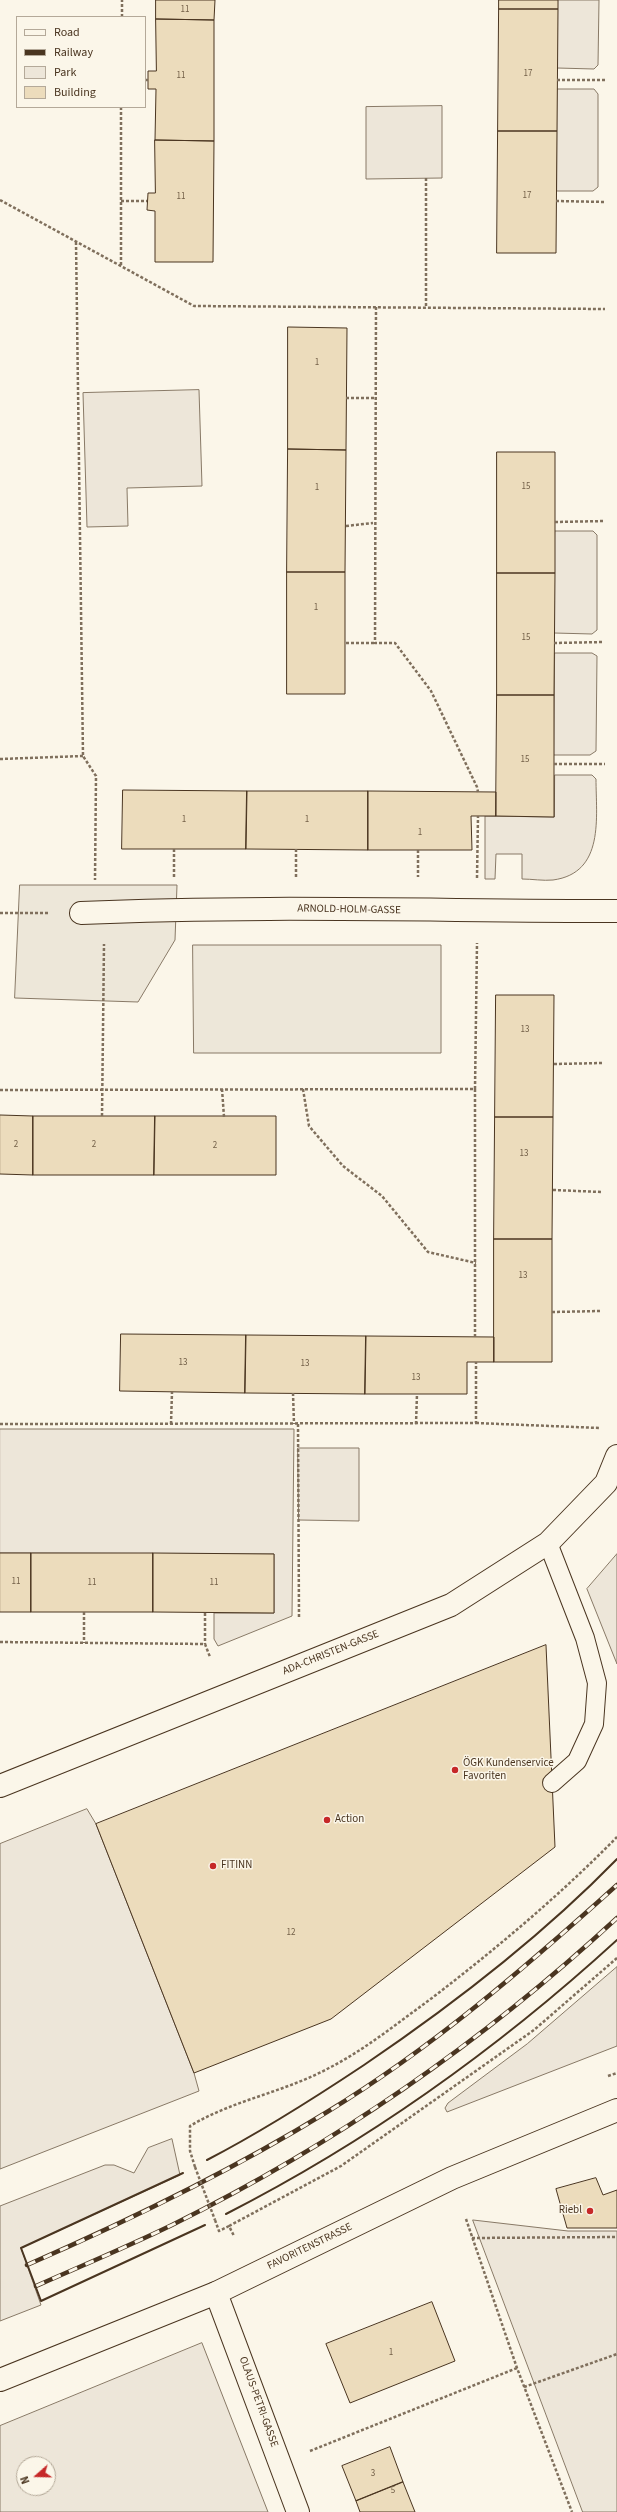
<!DOCTYPE html>
<html>
<head>
<meta charset="utf-8">
<style>
  body { margin:0 }
  #map { position:relative; width:617px; height:2512px; overflow:hidden; background:#fbf6e9; font-family:"Source Sans 3",sans-serif }
  canvas { display:block }
  .legend { position:absolute; left:16px; top:16px; width:130px; height:92px; box-sizing:border-box; background:#fbf6e9; border:1px solid #b4a999; margin:0; padding:5px 7px; list-style:none; font-size:12px; color:#4a3520 }
  .legend li { display:flex; align-items:center; gap:8px; height:20px }
  .legend b { width:20px; border:1px solid #b4a999 }
  .north { position:absolute; left:16px; top:2456px; width:40px; height:40px; box-sizing:border-box; background:#fbf6e9; border:1px solid #b4a999; border-radius:50%; rotate:250deg; font-size:11px; font-weight:700; line-height:16px; text-align:center; color:#4a3520 }
  .north::after { content:''; display:block; margin:auto; width:14px; height:18px; background:#c62828; clip-path:polygon(50% 0,100% 100%,50% 72%,0 100%) }
</style>
</head>
<body>
<div id="map">
<canvas width="617" height="2512"></canvas>
<ul class="legend">
<li><b style="height:5px;background:#fbf6e9"></b>Road</li>
<li><b style="height:5px;background:#4a3520"></b>Railway</li>
<li><b style="height:11px;background:#ede6d9"></b>Park</li>
<li><b style="height:11px;background:#ecdcbc"></b>Building</li>
</ul>
<div class="north">N</div>
</div>
<script>
const context = document.querySelector('canvas').getContext('2d');
context.lineJoin = 'round';
function fill(path, color) {
  context.fillStyle = color;
  context.fill(path, 'evenodd');
}
function trace(path, color, width, dash) {
  context.strokeStyle = color;
  context.lineWidth = width;
  context.lineCap = dash ? 'butt' : 'round';
  context.setLineDash(dash || []);
  context.stroke(path);
}
function label(font, color, halo, rows, align = 'center') {
  context.font = font + ' "Source Sans 3",sans-serif';
  context.lineWidth = 3;
  context.setLineDash([]);
  context.textBaseline = 'middle';
  context.strokeStyle = halo;
  context.fillStyle = color;
  for (const [text, x, y, turn = 0] of rows) {
    context.save();
    context.translate(x, y);
    context.rotate((+turn || 0) * Math.PI / 180);
    context.textAlign = isNaN(turn) ? turn : align;
    if (halo) context.strokeText(text, 0, 0);
    context.fillText(text, 0, 0);
    context.restore();
  }
}
const green = new Path2D(`
  M 558,0 L 599,0 L 598,65 L 594,69 L 557,68 Z
  M 557,89 L 594,89 L 598,94 L 598,187 L 593,191 L 557,191 Z
  M 442,106 L 442,178 L 366,179 L 366,107 Z
  M 199,390 L 202,486 L 127,488 L 128,526 L 87,527 L 83,393 Z
  M 555,531 L 593,531 L 597,535 L 597,630 L 592,634 L 554,633 Z
  M 555,653 L 592,653 L 597,656 L 596,751 L 590,755 L 554,755 Z
  M 555,775 L 592,775 L 596,779 C 596,817 605,873 553,880 C 543,881 532,879 522,879 L 522,854 L 496,854 L 495,879 L 485,879 L 485,816 L 554,817 Z
  M 0,1429 L 294,1429 L 292,1616 L 218,1646 L 214,1639 L 214,1613 L 274,1613 L 274,1554 L 0,1553 Z
  M 298,1448 L 359,1448 L 359,1521 L 299,1520 Z
  M 617,1554 L 617,1664 L 587,1589 Z
  M 87,1809 L 96,1824 L 194,2073 L 199,2091 L 0,2169 L 0,1844 Z
  M 617,1967 L 617,2046 L 447,2112 L 445,2108 L 448,2103 L 527,2044 Z
  M 172,2139 L 180,2175 L 21,2248 L 41,2305 L 0,2321 L 0,2206 L 105,2165 L 114,2165 L 134,2173 L 148,2148 Z
  M 473,2220 L 568,2231 L 617,2231 L 617,2512 L 583,2512 Z
  M 202,2343 L 268,2512 L 0,2512 L 0,2426 ZM 24,2464 L 48,2464 L 48,2488 L 24,2488 Z`);
const parking = new Path2D(`
  M 20,885 L 177,885 L 175,940 L 138,1002 L 15,998 Z
  M 193,945 L 441,945 L 441,1053 L 194,1053 Z`);
const building = new Path2D(`
  M 156,0 L 215,0 L 214,20 L 156,19 Z
  M 499,0 L 558,0 L 558,9 L 499,9 Z
  M 499,9 L 558,9 L 557,131 L 498,131 Z
  M 156,19 L 214,20 L 214,141 L 155,140 L 156,89 L 148,89 L 148,71 L 156,71 Z
  M 498,131 L 557,131 L 556,253 L 497,253 Z
  M 155,140 L 214,141 L 213,262 L 155,262 L 155,211 L 147,210 L 148,193 L 155,193 Z
  M 288,327 L 347,328 L 346,450 L 288,449 Z
  M 288,449 L 346,450 L 345,572 L 287,572 Z
  M 497,452 L 555,452 L 555,573 L 497,573 Z
  M 287,572 L 345,572 L 345,694 L 287,694 Z
  M 497,573 L 555,573 L 554,695 L 497,695 Z
  M 497,695 L 554,695 L 554,817 L 496,816 Z
  M 123,790 L 247,791 L 246,849 L 122,849 Z
  M 247,791 L 368,791 L 368,850 L 246,849 Z
  M 368,791 L 496,792 L 496,816 L 471,816 L 472,850 L 368,850 Z
  M 496,995 L 554,995 L 553,1117 L 495,1117 Z
  M 0,1115 L 33,1116 L 33,1175 L 0,1174 Z
  M 33,1116 L 155,1116 L 154,1175 L 33,1175 Z
  M 155,1116 L 276,1116 L 276,1175 L 154,1175 Z
  M 495,1117 L 553,1117 L 552,1239 L 494,1239 Z
  M 494,1239 L 552,1239 L 552,1362 L 494,1362 Z
  M 121,1334 L 246,1335 L 245,1393 L 120,1391 Z
  M 246,1335 L 366,1336 L 365,1394 L 245,1393 Z
  M 366,1336 L 494,1337 L 494,1362 L 467,1362 L 467,1394 L 365,1394 Z
  M 0,1553 L 31,1553 L 31,1612 L 0,1612 Z
  M 31,1553 L 153,1553 L 153,1612 L 31,1612 Z
  M 153,1553 L 274,1554 L 274,1613 L 153,1612 Z
  M 546,1645 L 555,1847 L 331,2019 L 194,2073 L 96,1824 Z
  M 596,2178 L 603,2195 L 617,2190 L 617,2228 L 567,2228 L 556,2189 Z
  M 432,2302 L 455,2361 L 350,2403 L 326,2344 Z
  M 390,2447 L 403,2482 L 356,2501 L 342,2466 Z
  M 403,2482 L 415,2512 L 360,2512 L 356,2501 Z`);
const path = new Path2D(`
  M 122,17 L 122,0
  M 145,80 L 148,80
  M 557,80 L 607,80
  M 426,178 L 426,308
  M 0,200 L 194,306 L 605,309
  M 121,201 L 147,201
  M 556,201 L 606,202
  M 76,242 L 83,756 L 96,776 L 95,880
  M 121,265 L 121,107
  M 376,307 L 375,643 L 395,643 L 431,691 L 477,787 L 478,792
  M 346,398 L 374,398
  M 555,522 L 605,521
  M 346,526 L 373,523
  M 346,643 L 375,643
  M 554,643 L 604,642
  M 0,759 L 83,756
  M 554,764 L 605,764
  M 174,849 L 174,877
  M 296,849 L 296,877
  M 418,850 L 418,877
  M 477,878 L 478,816
  M 0,913 L 49,913
  M 554,1064 L 603,1063
  M 222,1089 L 224,1117
  M 303,1089 L 309,1126 L 343,1166 L 382,1196 L 428,1252 L 476,1263
  M 475,1089 L 477,943
  M 0,1090 L 475,1089 L 475,1337
  M 102,1116 L 104,944
  M 553,1190 L 602,1192
  M 552,1312 L 601,1311
  M 293,1393 L 294,1424
  M 476,1423 L 600,1428
  M 0,1424 L 476,1423 L 476,1362
  M 171,1424 L 172,1392
  M 298,1424 L 299,1619
  M 416,1424 L 417,1394
  M 84,1612 L 84,1643
  M 205,1613 L 205,1644
  M 0,1642 L 205,1644 L 210,1657
  M 608,2076 L 617,2073
  M 195,2167 L 190,2151 L 190,2126 C 233,2100 285,2092 329,2068 C 366,2049 399,2022 432,1998 C 497,1948 559,1896 617,1837
  M 466,2219 L 517,2368 L 572,2512
  M 215,2220 L 219,2231 L 229,2226 L 234,2236
  M 229,2226 L 341,2166 L 534,2030 L 617,1958
  M 472,2238 L 617,2237
  M 524,2387 L 617,2354
  M 310,2451 L 517,2368`);
const lane = new Path2D(`
  M 548,1543 L 585,1638 L 597,1683 L 594,1724 L 577,1761 L 552,1783`);
const street = new Path2D(`
  M 81,913 C 260,905 438,911 617,911
  M 0,1786 L 451,1605 L 548,1543 L 606,1483 L 617,1456
  M 216,2293 L 298,2512`);
const primary = new Path2D(`
  M 0,2380 L 216,2293 L 452,2178 L 617,2110`);
const rail = new Path2D(`
  M 27,2265 C 130,2220 231,2171 327,2112 C 432,2048 526,1967 617,1885
  M 36,2286 C 81,2266 127,2247 172,2225 C 334,2145 485,2040 617,1918`);
const pathBridge = new Path2D(`
  M 195,2167 L 215,2220`);
const wall = new Path2D(`
  M 207,2160 C 261,2132 313,2099 364,2065 C 454,2004 541,1937 617,1859
  M 183,2173 L 21,2248 L 41,2301 L 205,2225
  M 226,2214 C 367,2142 500,2047 617,1940`);
const markers = [
  [455,1770,4,"#c62828"],
  [327,1820,4,"#c62828"],
  [213,1866,4,"#c62828"],
  [590,2211,4,"#c62828"]
];
const numberNames = [
  ["11",185,10],
  ["17",528,74],
  ["11",181,76],
  ["17",527,196],
  ["11",181,197],
  ["1",317,363],
  ["15",526,487],
  ["1",317,488],
  ["1",316,608],
  ["15",526,638],
  ["15",525,760],
  ["1",184,820],
  ["1",307,820],
  ["1",420,833],
  ["13",525,1030],
  ["2",16,1145],
  ["2",94,1145],
  ["2",215,1146],
  ["13",524,1154],
  ["13",523,1276],
  ["13",183,1363],
  ["13",305,1364],
  ["13",416,1378],
  ["11",16,1582],
  ["11",92,1583],
  ["11",214,1583],
  ["12",291,1933],
  ["1",391,2353],
  ["3",373,2474],
  ["5",393,2491]
];
const streetNames = [
  ["ARNOLD-HOLM-GASSE",349,910,1],
  ["ADA-CHRISTEN-GASSE",331,1653,-22],
  ["FAVORITENSTRASSE",310,2247,-26],
  ["OLAUS-PETRI-GASSE",258,2402,70]
];
const poiNames = [
  ["ÖGK Kundenservice",463,1764],
  ["Favoriten",463,1777],
  ["Action",335,1820],
  ["FITINN",221,1866],
  ["Riebl",582,2211,"right"]
];
fill(green, '#ede6d9');
trace(green, '#887966', 1);
fill(parking, '#ede7d9');
trace(parking, '#887966', 1);
fill(building, '#ecdcbc');
trace(building, '#4a3520', 1);
trace(lane, '#4a3520', 20);
trace(street, '#4a3520', 24);
trace(primary, '#4a3520', 24);
trace(path, '#7f6f5c', 2.5, [3, 2]);
trace(lane, '#fbf6e9', 18);
trace(street, '#fbf6e9', 22);
trace(primary, '#fbf6e9', 22);
trace(rail, '#4a3520', 4.5);
trace(rail, '#fbf6e9', 3, [9]);
trace(pathBridge, '#7f6f5c', 2.5, [3, 2]);
trace(wall, '#4a3520', 2);
for (const [x, y, r, color] of markers) {
  const dot = new Path2D();
  dot.arc(x, y, r, 0, 2 * Math.PI);
  context.fillStyle = color;
  context.fill(dot);
  trace(dot, '#fbf6e9', 1.5);
}
label('9px', '#725f47', null, numberNames);
label('11px', '#4a3520', '#fbf6e9', streetNames);
label('11px', '#4a3520', '#fbf6e9', poiNames, 'left');
</script>
</body>
</html>
